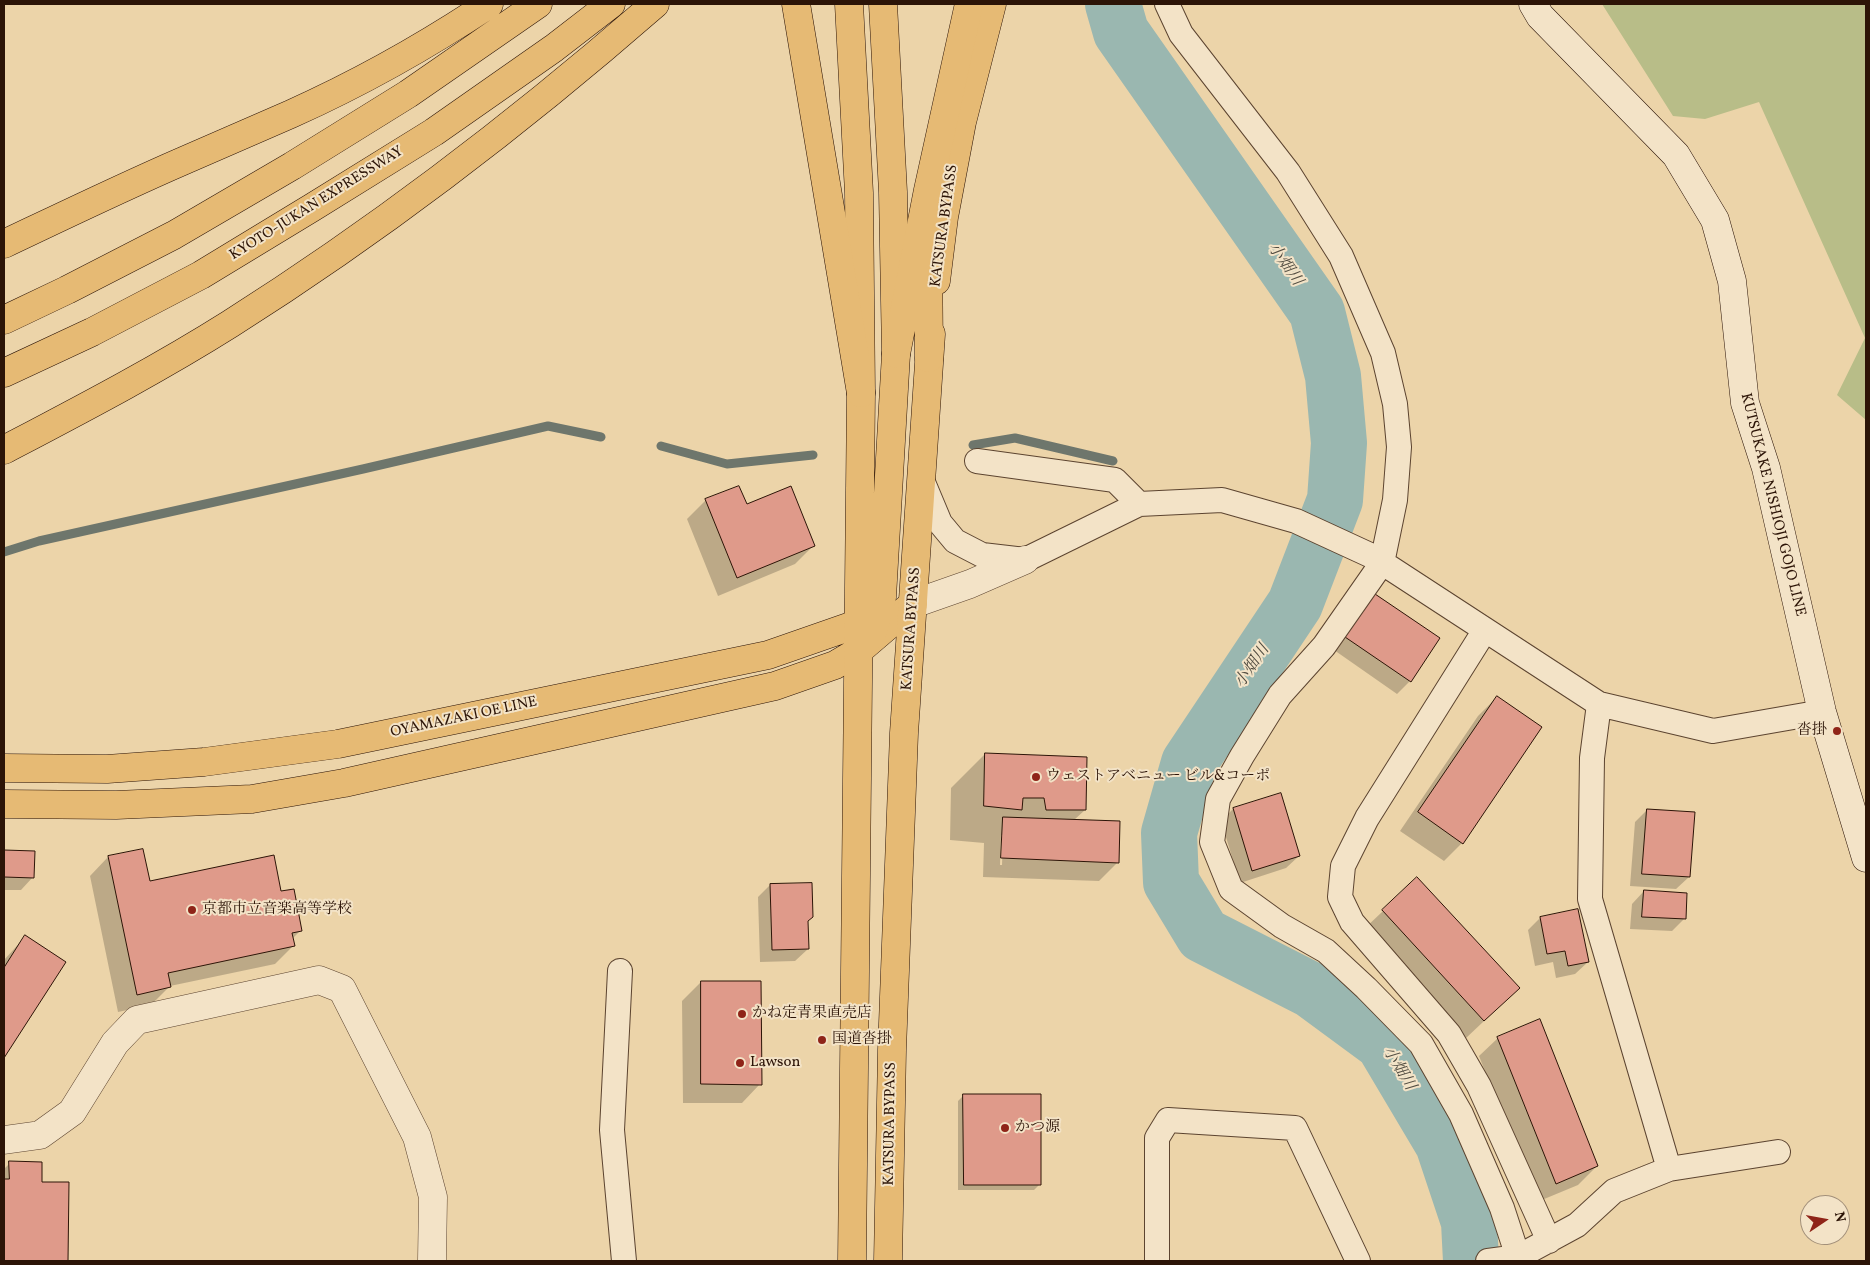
<!DOCTYPE html>
<html>
<head>
<meta charset="utf-8">
<style>
  body { margin:0 }
  #map { position:relative; width:1870px; height:1265px; overflow:hidden; background:#ecd4a9; font-family:Vollkorn,serif }
  canvas { display:block }
  .frame { position:absolute; inset:0; border:5px solid #2c1407; pointer-events:none }
  .north { position:absolute; left:1800px; top:1195px; width:50px; height:50px; box-sizing:border-box; background:#f3e3c7; border:1px solid #a3907a; border-radius:50%; rotate:78deg; font-size:14px; font-weight:700; line-height:20px; text-align:center; color:#2c1407 }
  .north::after { content:''; display:block; margin:auto; width:18px; height:22px; background:#8f2418; clip-path:polygon(50% 0,100% 100%,50% 72%,0 100%) }
</style>
</head>
<body>
<div id="map">
<canvas width="1870" height="1265"></canvas>
<div class="frame"></div>
<div class="north">N</div>
</div>
<script>
const context = document.querySelector('canvas').getContext('2d');
context.lineJoin = 'round';
function fill(path, color) {
  context.fillStyle = color;
  context.fill(path, 'evenodd');
}
function trace(path, color, width, dash) {
  context.strokeStyle = color;
  context.lineWidth = width;
  context.lineCap = dash ? 'butt' : 'round';
  context.setLineDash(dash || []);
  context.stroke(path);
}
function label(font, color, halo, rows, align = 'center') {
  context.font = font + ' Vollkorn,"Noto Serif JP",serif';
  context.lineWidth = 4;
  context.setLineDash([]);
  context.textBaseline = 'middle';
  context.strokeStyle = halo;
  context.fillStyle = color;
  for (const [text, x, y, turn = 0] of rows) {
    context.save();
    context.translate(x, y);
    context.rotate((+turn || 0) * Math.PI / 180);
    context.textAlign = isNaN(turn) ? turn : align;
    if (halo) context.strokeText(text, 0, 0);
    context.fillText(text, 0, 0);
    context.restore();
  }
}
const green = new Path2D(`
  M 1602,4 L 1866,4 L 1866,420 L 1837,395 L 1865,338 L 1759,102 L 1705,119 L 1673,116 Z`);
const shadow = new Path2D(`
  M 706,500 L 746,506 L 813,546 L 795,564 L 718,596 L 687,519 Z
  M 1376,595 L 1438,639 L 1410,681 L 1397,694 L 1334,650 L 1363,608 Z
  M 1497,697 L 1462,843 L 1444,861 L 1400,831 L 1478,716 Z
  M 985,754 L 1085,810 L 1074,820 L 1118,862 L 1099,881 L 983,877 L 984,843 L 950,840 L 951,788 ZM 1001,835 L 1003,835 L 1002,865 L 1000,865 Z
  M 1233,809 L 1299,856 L 1286,868 L 1240,883 L 1221,821 Z
  M 1647,810 L 1689,877 L 1676,889 L 1630,886 L 1635,822 Z
  M 4,852 L 34,852 L 33,877 L 21,890 L 4,890 Z
  M 108,857 L 149,882 L 280,893 L 301,930 L 292,939 L 293,946 L 275,964 L 170,986 L 151,1005 L 118,1012 L 90,876 Z
  M 1417,879 L 1519,988 L 1465,1039 L 1364,929 Z
  M 770,885 L 807,921 L 808,949 L 795,961 L 760,962 L 758,897 Z
  M 1644,891 L 1684,919 L 1672,931 L 1630,929 L 1632,904 Z
  M 1540,918 L 1588,962 L 1575,974 L 1556,978 L 1553,962 L 1535,966 L 1528,930 Z
  M 25,937 L 64,962 L 4,1056 L 4,960 Z
  M 701,982 L 760,1084 L 742,1103 L 683,1103 L 682,1001 Z
  M 1498,1038 L 1597,1166 L 1578,1185 L 1537,1202 L 1479,1056 Z
  M 964,1095 L 1040,1184 L 1034,1190 L 958,1190 L 958,1101 Z
  M 10,1163 L 41,1183 L 68,1183 L 67,1261 L 4,1261 L 4,1169 Z`);
const stream = new Path2D(`
  M 973,445 L 1015,438 L 1113,461
  M 661,446 L 727,464 L 813,455
  M 4,552 L 39,541 L 363,469 L 548,426 L 601,437`);
const river = new Path2D(`
  M 1113,4 L 1121,32 L 1317,312 L 1333,376 L 1339,443 L 1335,500 L 1295,604 L 1189,763 L 1169,833 L 1171,882 L 1203,935 L 1311,990 L 1383,1043 L 1443,1144 L 1469,1222 L 1471,1261`);
const building = new Path2D(`
  M 739,486 L 747,504 L 791,486 L 815,546 L 737,578 L 705,499 Z
  M 1375,594 L 1440,638 L 1411,682 L 1345,637 Z
  M 1497,696 L 1542,727 L 1463,844 L 1418,812 Z
  M 985,753 L 1087,757 L 1086,810 L 1046,810 L 1044,798 L 1023,798 L 1022,810 L 984,806 Z
  M 1281,793 L 1300,856 L 1252,871 L 1233,808 Z
  M 1647,809 L 1695,812 L 1690,877 L 1642,874 Z
  M 1003,817 L 1120,821 L 1119,863 L 1001,858 Z
  M 143,849 L 150,881 L 274,855 L 281,891 L 294,889 L 302,931 L 292,933 L 295,946 L 168,973 L 171,987 L 137,995 L 108,856 Z
  M 4,850 L 35,851 L 34,878 L 4,877 Z
  M 1417,877 L 1520,988 L 1484,1021 L 1382,910 Z
  M 812,883 L 813,917 L 808,921 L 809,949 L 772,950 L 770,884 Z
  M 1644,890 L 1687,893 L 1686,919 L 1642,917 Z
  M 1578,909 L 1589,962 L 1568,966 L 1565,951 L 1547,954 L 1540,917 Z
  M 25,935 L 66,962 L 4,1058 L 4,968 Z
  M 701,981 L 761,981 L 762,1085 L 701,1084 Z
  M 1540,1019 L 1598,1166 L 1556,1184 L 1497,1037 Z
  M 963,1094 L 1041,1094 L 1041,1185 L 964,1185 Z
  M 9,1161 L 42,1162 L 42,1182 L 69,1182 L 68,1261 L 4,1261 L 4,1179 L 9,1179 Z`);
const minor = new Path2D(`
  M 1167,4 L 1181,34 L 1288,172 L 1341,256 L 1383,353 L 1395,404 L 1399,447 L 1395,500 L 1382,563 L 1324,646 L 1280,695 L 1242,756 L 1218,799 L 1212,842 L 1231,889 L 1282,926 L 1326,951 L 1366,988 L 1421,1044 L 1461,1114 L 1502,1208 L 1518,1257
  M 977,461 L 1115,480 L 1139,504
  M 922,480 L 940,523 L 955,541 L 982,555 L 1025,560 L 1139,504 L 1222,500 L 1296,521 L 1372,556 L 1599,704 L 1713,731 L 1822,712
  M 1485,630 L 1367,818 L 1343,866 L 1340,897 L 1352,922 L 1449,1034 L 1479,1086 L 1549,1241
  M 1599,704 L 1592,758 L 1590,899 L 1669,1169
  M 620,971 L 612,1130 L 624,1261
  M 1157,1261 L 1157,1138 L 1168,1120 L 1295,1128 L 1358,1261
  M 1488,1261 L 1518,1257 L 1577,1225 L 1614,1191 L 1669,1169 L 1778,1152`);
const tertiary = new Path2D(`
  M 913,604 L 970,584 L 1025,560
  M 4,1140 L 40,1135 L 72,1112 L 115,1043 L 137,1020 L 319,980 L 342,989 L 417,1137 L 433,1197 L 432,1261`);
const secondary = new Path2D(`
  M 1533,4 L 1540,16 L 1676,155 L 1715,220 L 1732,281 L 1745,403 L 1766,468 L 1822,712 L 1866,858`);
const primary = new Path2D(`
  M 4,768 L 107,769 L 204,762 L 338,744 L 768,655 L 880,616
  M 4,804 L 116,805 L 252,799 L 344,783 L 775,686 L 835,665 L 857,652 L 913,604`);
const trunk = new Path2D(`
  M 849,4 L 859,193 L 861,393 L 852,1261
  M 936,281 L 944,217 L 962,122 L 992,4
  M 858,650 L 873,631 L 882,597 L 896,354 L 893,192 L 883,4
  M 888,1261 L 892,1050 L 904,733 L 931,334`);
const motorway = new Path2D(`
  M 796,4 L 861,393
  M 4,244 C 63,216 123,187 183,161 C 219,145 255,130 291,114 C 360,83 426,46 489,4
  M 928,249 L 929,358
  M 4,320 L 67,290 L 174,235 L 292,166 L 408,94 L 538,4
  M 896,354 L 928,190 L 969,4
  M 4,373 L 92,332 L 201,275 L 313,207 L 434,132 L 554,48 L 611,4
  M 4,450 C 80,410 157,370 230,324 C 380,229 521,121 655,4`);
const markers = [
  [1837,731,5,"#8f2418"],
  [1036,777,5,"#8f2418"],
  [192,910,5,"#8f2418"],
  [742,1014,5,"#8f2418"],
  [822,1040,5,"#8f2418"],
  [740,1063,5,"#8f2418"],
  [1005,1128,5,"#8f2418"]
];
const streetNames = [
  ["KYOTO-JUKAN EXPRESSWAY",317,204,-32],
  ["KATSURA BYPASS",945,226,-82],
  ["KUTSUKAKE NISHIOJI GOJO LINE",1772,505,76],
  ["KATSURA BYPASS",912,629,-86],
  ["OYAMAZAKI OE LINE",464,718,-12],
  ["KATSURA BYPASS",891,1124,-89]
];
const poiNames = [
  ["沓掛",1827,731,"right"],
  ["ウェストアベニュー ビル&コーポ",1046,777],
  ["京都市立音楽高等学校",202,910],
  ["かね定青果直売店",752,1014],
  ["国道沓掛",832,1040],
  ["Lawson",750,1063],
  ["かつ源",1015,1128]
];
const waterNames = [
  ["小畑川",1284,265,55],
  ["小畑川",1253,667,-56],
  ["小畑川",1398,1069,59]
];
fill(green, '#b8bd88');
fill(shadow, '#0003');
trace(stream, '#6e766c', 9);
trace(river, '#9ab7b0', 56);
fill(building, '#df9a8a');
trace(building, '#2c1407', 1);
trace(minor, '#5c4430', 26);
trace(tertiary, '#5c4430', 29);
trace(secondary, '#2c1407', 29);
trace(primary, '#2c1407', 29);
trace(trunk, '#2c1407', 29);
trace(motorway, '#2c1407', 29);
trace(minor, '#f3e3c7', 24);
trace(tertiary, '#f3e3c7', 28);
trace(secondary, '#f3e3c7', 28);
trace(primary, '#e6ba74', 28);
trace(trunk, '#e6ba74', 28);
trace(motorway, '#e6ba74', 28);
for (const [x, y, r, color] of markers) {
  const dot = new Path2D();
  dot.arc(x, y, r, 0, 2 * Math.PI);
  context.fillStyle = color;
  context.fill(dot);
  trace(dot, '#f3e3c7', 2);
}
label('15px', '#2c1407', '#f3e3c7', streetNames);
label('15px', '#2c1407', '#f3e3c7', poiNames, 'left');
label('italic 16px', '#524d42', '#f3e3c7', waterNames);
</script>
</body>
</html>
